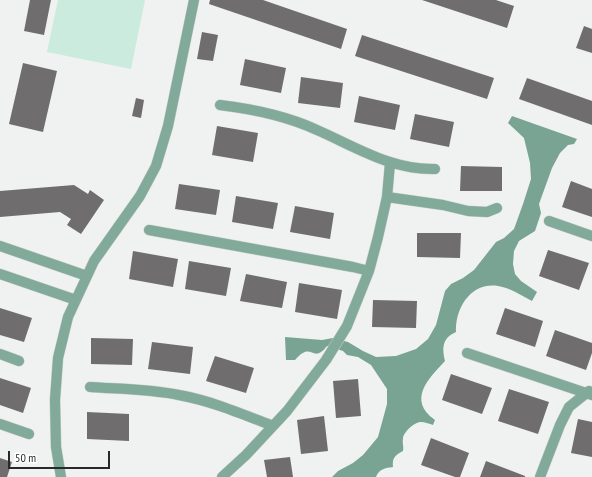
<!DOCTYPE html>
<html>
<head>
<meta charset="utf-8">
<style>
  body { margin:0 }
  #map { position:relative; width:592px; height:477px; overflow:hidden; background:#eff2f1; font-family:"PT Sans Narrow",sans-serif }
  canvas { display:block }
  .scale { position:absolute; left:8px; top:451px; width:102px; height:18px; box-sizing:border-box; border:2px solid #282a29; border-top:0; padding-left:5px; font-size:12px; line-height:14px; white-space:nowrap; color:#282a29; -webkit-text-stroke:3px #fefffe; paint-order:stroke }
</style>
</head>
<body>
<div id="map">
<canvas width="592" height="477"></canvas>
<div class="scale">50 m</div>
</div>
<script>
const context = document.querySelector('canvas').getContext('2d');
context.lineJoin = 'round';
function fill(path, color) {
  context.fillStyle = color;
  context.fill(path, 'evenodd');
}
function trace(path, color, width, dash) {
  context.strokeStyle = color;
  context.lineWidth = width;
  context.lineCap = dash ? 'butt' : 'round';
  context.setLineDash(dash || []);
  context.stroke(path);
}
const green = new Path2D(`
  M 58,0 L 145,0 L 131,69 L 47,52 Z`);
const water = new Path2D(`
  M 512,116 L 577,139 L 574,144 L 568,145 L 560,153 L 552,168 L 539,204 L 541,213 L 535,231 L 519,241 L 514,251 L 513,264 L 515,274 L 521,281 L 537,292 L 532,301 C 521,295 510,288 498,286 C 471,282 455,308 456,332 C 442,338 442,348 445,361 C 428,379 407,400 435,420 L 433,425 C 430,424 425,422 421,422 C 414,422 404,432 403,438 C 402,443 404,447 403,451 C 395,455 392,458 393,467 C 385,468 379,469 376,477 L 332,477 L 338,471 L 353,463 L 363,455 L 378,437 L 387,404 L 387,389 L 371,365 L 358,357 L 347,355 L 343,351 L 327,346 C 315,362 312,347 303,353 C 300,354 297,358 295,360 L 286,360 L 285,337 L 322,340 L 333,338 L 348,342 L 363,351 L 376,357 L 396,356 L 416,349 L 428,339 L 436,325 L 445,291 L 451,284 L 463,278 L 474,270 L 496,242 L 504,238 L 514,229 L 523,204 L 531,179 L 530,163 L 524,138 L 508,123 Z`);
const building = new Path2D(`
  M 30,0 L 51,0 L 44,35 L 24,31 Z
  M 210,0 L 263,0 L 347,29 L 341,49 L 209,4 Z
  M 422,0 L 496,0 L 514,6 L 507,28 Z
  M 584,26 L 592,29 L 592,53 L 576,48 Z
  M 202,32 L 218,35 L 213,61 L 197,59 Z
  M 362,35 L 494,78 L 487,99 L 355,56 Z
  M 245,59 L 286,68 L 281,93 L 240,85 Z
  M 23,63 L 57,71 L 43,132 L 9,124 Z
  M 301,77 L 343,83 L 340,108 L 298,103 Z
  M 527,78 L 592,101 L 592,125 L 519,99 Z
  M 359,96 L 400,105 L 395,130 L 354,122 Z
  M 136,98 L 144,100 L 141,118 L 132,116 Z
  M 415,114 L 454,122 L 449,147 L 410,139 Z
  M 217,126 L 258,133 L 253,162 L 212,155 Z
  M 461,166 L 502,167 L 502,191 L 460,191 Z
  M 571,181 L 592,189 L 592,217 L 562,207 Z
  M 179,184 L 220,190 L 216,215 L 175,209 Z
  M 74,185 L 88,194 L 90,190 L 104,200 L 81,234 L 67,225 L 71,219 L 60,212 L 0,217 L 0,191 Z
  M 236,196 L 278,203 L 273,229 L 232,222 Z
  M 295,206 L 334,213 L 330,239 L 290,232 Z
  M 417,233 L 461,233 L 460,258 L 417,257 Z
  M 548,250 L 589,263 L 579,290 L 539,276 Z
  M 133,251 L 178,259 L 173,287 L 129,279 Z
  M 189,261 L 231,268 L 226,296 L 185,289 Z
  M 246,274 L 287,282 L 282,308 L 240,301 Z
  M 299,283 L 342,290 L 337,319 L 295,312 Z
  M 373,300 L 417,301 L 416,328 L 372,327 Z
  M 0,308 L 32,318 L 24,342 L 0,335 Z
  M 505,308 L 543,321 L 535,347 L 496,334 Z
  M 555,330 L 592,343 L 592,353 L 586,370 L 546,356 Z
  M 91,338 L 133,339 L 132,365 L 91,364 Z
  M 152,342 L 193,347 L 190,374 L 148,369 Z
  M 215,356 L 254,368 L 246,393 L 206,381 Z
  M 451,374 L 492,388 L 482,414 L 442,400 Z
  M 0,378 L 31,388 L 23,413 L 0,405 Z
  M 358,379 L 361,416 L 336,418 L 333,381 Z
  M 509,389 L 549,402 L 538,434 L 498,421 Z
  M 87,412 L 129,414 L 129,441 L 87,439 Z
  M 324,416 L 328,451 L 301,454 L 297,420 Z
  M 578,419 L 592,422 L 592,457 L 571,453 Z
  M 431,438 L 469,453 L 460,477 L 455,477 L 421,465 Z
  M 290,457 L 293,477 L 267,477 L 264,460 Z
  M 0,458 L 12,462 L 7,477 L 0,477 Z
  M 486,461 L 525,476 L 525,477 L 480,477 Z`);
const minor = new Path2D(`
  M 220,105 C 253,109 287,116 317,130 C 356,147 391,170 435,169
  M 387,197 L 443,205 L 468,211 L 487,212 L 497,208
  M 549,221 L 592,236
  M 149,230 L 353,267 L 369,271
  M 0,246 L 87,276
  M 0,274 L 76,300
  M 467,353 L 592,395
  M 0,354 L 19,361
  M 90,387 C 119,389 150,389 179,395 C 212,401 242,414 273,426
  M 0,424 L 29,434
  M 61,477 L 56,447 L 55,400 L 58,358 L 68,317 L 94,261 L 140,196 L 156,166 L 168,126 L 194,0
  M 222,477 L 246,455 L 287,411 L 326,360 L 347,326 L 369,271 L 378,237 L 387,197 L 390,163
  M 540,477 L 560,425 L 569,407 L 589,391`);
fill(green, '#caebde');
fill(water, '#79a494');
fill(building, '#706d6f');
trace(minor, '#cbcecd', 11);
trace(minor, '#81aa9a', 10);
</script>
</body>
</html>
